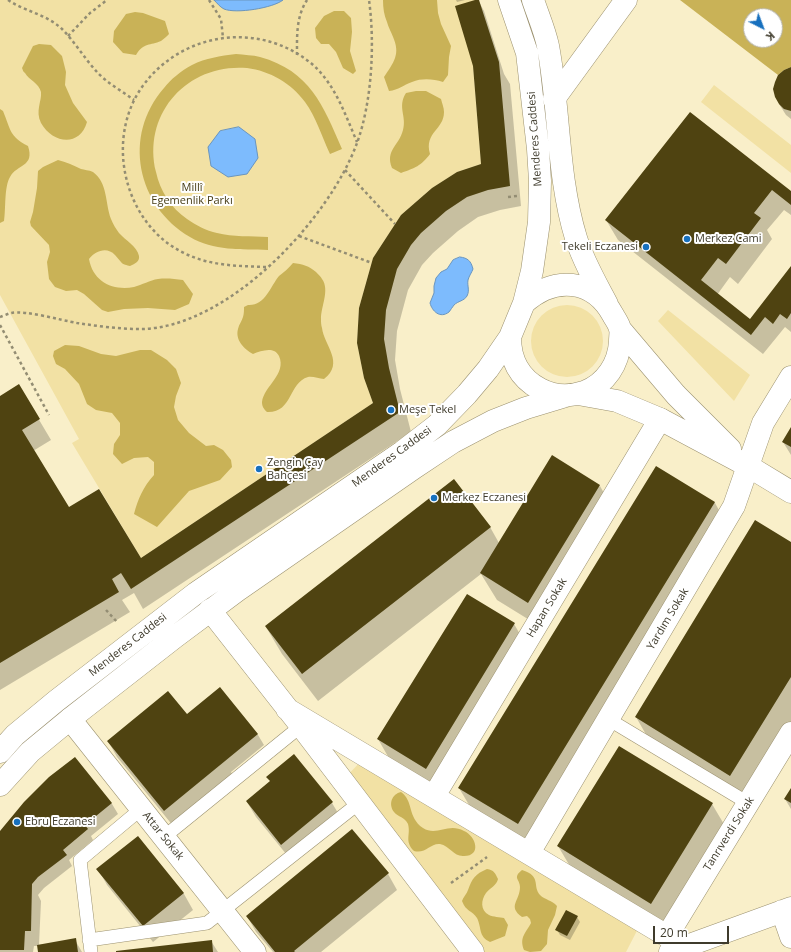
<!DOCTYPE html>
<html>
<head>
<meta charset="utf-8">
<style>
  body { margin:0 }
  #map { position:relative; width:791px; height:952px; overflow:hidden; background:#f9efc9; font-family:"Open Sans",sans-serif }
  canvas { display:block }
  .north { position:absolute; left:743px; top:8px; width:40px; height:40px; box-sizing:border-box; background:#fff; border:1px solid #b2b1ab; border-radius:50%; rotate:138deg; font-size:11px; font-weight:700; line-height:16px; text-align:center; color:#3f3b2c }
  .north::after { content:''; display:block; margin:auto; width:14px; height:18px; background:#1770be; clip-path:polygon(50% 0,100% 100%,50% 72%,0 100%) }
  .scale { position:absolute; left:653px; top:926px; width:76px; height:18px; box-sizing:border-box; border:2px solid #3f3b2c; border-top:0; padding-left:5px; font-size:12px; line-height:14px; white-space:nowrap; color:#3f3b2c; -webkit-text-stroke:3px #fff; paint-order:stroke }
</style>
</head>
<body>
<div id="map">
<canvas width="791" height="952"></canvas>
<div class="north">K</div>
<div class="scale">20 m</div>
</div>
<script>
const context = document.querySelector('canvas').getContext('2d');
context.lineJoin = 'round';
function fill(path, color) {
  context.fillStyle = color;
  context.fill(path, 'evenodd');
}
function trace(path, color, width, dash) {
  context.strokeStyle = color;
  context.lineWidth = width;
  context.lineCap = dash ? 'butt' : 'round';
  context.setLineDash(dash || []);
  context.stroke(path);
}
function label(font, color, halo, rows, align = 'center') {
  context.font = font + ' "Open Sans",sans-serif';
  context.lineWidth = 4;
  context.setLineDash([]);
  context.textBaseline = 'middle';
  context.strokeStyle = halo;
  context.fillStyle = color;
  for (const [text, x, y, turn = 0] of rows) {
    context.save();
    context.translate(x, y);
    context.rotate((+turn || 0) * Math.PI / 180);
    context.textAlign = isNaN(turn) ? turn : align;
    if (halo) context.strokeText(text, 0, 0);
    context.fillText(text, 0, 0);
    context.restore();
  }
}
const green = new Path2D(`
  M 0,0 L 479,0 L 473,66 L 481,164 L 457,172 L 432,188 L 401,215 L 373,258 L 359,308 L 357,343 L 364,378 L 373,403 L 141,558 L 72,443 L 79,439 L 0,295 Z
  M 714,85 L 791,145 L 791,173 L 701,102 Z
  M531 341a36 36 0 1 1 72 0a36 36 0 1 1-72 0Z
  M 668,310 L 750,375 L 734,401 L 658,321 Z
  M 366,756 L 642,921 L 626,952 L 473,952 L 342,781 Z`);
const forest = new Path2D(`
  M 383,0 L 437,0 L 438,13 L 441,24 L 451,46 L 449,57 L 448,75 L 443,82 C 433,79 422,78 412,82 C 403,85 399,90 389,91 L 384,77 C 388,71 393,64 395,58 C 400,45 390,33 387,22 C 384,15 383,8 383,0 Z
  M 680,0 L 791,0 L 791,67 L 784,70 L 778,75 ZM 751,16 L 775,16 L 775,40 L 751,40 Z
  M 334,11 L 344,11 L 351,18 L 352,32 L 350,51 L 356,71 L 353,74 L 343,68 L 336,52 L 329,44 L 321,44 L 316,38 L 315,28 L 324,16 Z
  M 135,12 L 143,13 L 165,21 L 169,34 C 167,36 164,39 161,41 C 150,46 144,42 136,55 L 123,53 L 113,42 L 114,31 L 126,14 Z
  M 39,44 L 51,45 L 62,56 L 66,72 L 65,85 L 73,103 L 87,122 C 80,147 53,144 41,123 C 35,111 42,101 41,92 C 39,83 29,80 25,73 C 23,72 23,70 22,68 L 33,46 Z
  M 236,54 C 244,55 253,55 260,57 C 310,71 323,105 342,149 L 330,154 C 322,137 316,117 305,102 C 291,83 270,71 247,68 C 187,63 142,114 156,172 C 160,191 171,208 187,219 C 196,225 206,231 217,233 C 233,237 251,236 268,237 L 268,250 C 242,249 213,251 190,237 C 137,206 122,136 164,88 C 171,79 181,71 192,65 C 206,58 220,56 236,54 Z
  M 416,91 L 426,91 L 441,99 C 442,103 444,108 444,112 C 444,130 424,132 430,154 C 421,166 415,168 401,173 L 392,168 C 385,150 399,146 403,130 C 407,116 397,107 406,93 Z
  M 0,109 L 3,111 C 11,130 9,136 28,146 C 35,167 17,164 10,177 C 4,187 6,209 4,221 L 0,223 Z
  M 58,160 C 66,162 73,165 81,169 C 84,170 89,170 93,172 C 108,183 105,203 111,219 C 113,224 116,229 119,233 C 125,240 137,246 139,256 C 140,262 134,264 130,266 C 127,265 123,265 121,262 C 119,260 117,257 115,255 C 107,246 95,251 89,259 C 93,282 113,291 134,287 C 142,285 150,280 158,279 C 167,278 174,279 183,280 L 193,294 L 189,304 L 175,310 L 148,308 L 124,309 L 108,312 L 102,310 L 84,294 L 77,290 L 66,291 L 55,287 L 49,279 L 47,262 L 50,252 L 49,245 L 31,226 L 30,222 L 33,212 L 37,188 L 38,171 L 43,167 Z
  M 293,263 C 303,264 309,266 316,272 C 318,274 321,277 322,279 C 330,290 321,306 321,319 C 321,322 321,325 322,328 C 324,345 345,363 324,379 C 319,379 313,376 308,377 C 288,383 293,413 267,412 C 264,409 262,407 262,402 C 264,386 287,374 279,356 C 274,346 261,351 253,354 C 244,349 235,340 238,329 C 239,324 242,321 243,317 C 244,314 244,310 244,307 L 248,305 C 265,306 270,287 279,276 C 284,272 289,268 293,263 Z
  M 65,345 L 79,346 L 101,354 L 116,356 L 140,350 L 151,350 L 167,360 L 176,369 L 181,383 L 176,396 L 174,407 L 178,420 L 189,433 L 206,446 L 214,445 L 223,450 L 231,460 L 232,467 L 220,480 L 189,491 L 157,527 L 134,514 C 138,499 143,487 154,475 L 154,462 L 148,457 L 134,458 L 122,464 L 113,454 L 114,444 L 120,435 L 120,423 L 112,413 L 96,410 L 87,404 L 79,384 L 65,369 L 56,364 L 53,356 L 54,351 Z
  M 401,792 C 414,801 407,817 423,828 C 437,837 448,822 464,831 C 476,836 482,856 464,856 C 454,857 450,846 440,844 C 430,843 426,854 414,851 C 404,841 411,835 408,824 C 405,817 398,817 394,812 C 388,804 392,794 401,792 Z
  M 487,869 C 494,870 495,873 498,879 C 497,885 490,888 486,893 C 481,900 480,910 489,915 C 493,917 500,917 504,918 L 508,925 L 505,936 L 490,942 C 478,936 482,928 477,918 C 472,910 466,912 462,901 C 463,897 467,894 468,890 C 472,879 475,874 487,869 Z
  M 522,870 C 542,876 532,886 540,895 C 545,900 552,900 557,906 L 555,915 L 548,930 L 547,944 L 541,951 L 530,952 L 524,950 C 519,937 526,933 531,923 L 530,919 L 527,916 L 522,917 C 507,906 520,901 520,887 C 520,879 512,878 522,870 Z`);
const water = new Path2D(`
  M 214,0 L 283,0 C 273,8 236,14 224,9 C 220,7 217,3 214,0 Z
  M 239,127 L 255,139 L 258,158 L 247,174 L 228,177 L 211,166 L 208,147 L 220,131 Z
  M 460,257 C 468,258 471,261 473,269 C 472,272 469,276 468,280 C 467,286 470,290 467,296 C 464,301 458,301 454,305 C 452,307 451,310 449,312 C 440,319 432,311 430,303 L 434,293 L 434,286 L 436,278 L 441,272 L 447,269 L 453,260 Z`);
const shadow = new Path2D(`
  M 456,0 L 465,0 L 457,2 Z
  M 478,0 L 484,11 L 504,74 L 510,84 L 521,206 L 500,210 L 478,217 L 458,231 L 433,253 L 422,265 L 408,290 L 397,331 L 395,360 L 400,389 L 411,432 L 143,609 L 134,593 L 122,600 L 130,612 L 0,690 L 0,397 L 19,386 L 51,440 L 33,451 L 68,509 L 140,559 L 374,404 L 374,258 L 482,165 Z
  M 791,69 L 791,119 L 786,115 L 779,104 Z
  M 691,113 L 791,192 L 791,215 L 784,210 L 767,230 L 772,239 L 738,284 L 730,277 L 717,295 L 750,320 L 791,268 L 791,332 L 785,327 L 763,354 L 618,240 L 606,220 Z
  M 791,429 L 791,455 L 783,442 Z
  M 656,468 L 715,503 L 730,530 L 533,851 L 475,815 L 459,788 Z
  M 600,486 L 615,513 L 544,629 L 497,600 L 481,574 L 318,701 L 282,654 L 266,627 L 490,527 L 499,543 Z
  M 791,543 L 791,729 L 746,802 L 652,745 L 636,717 Z
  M 514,624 L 530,651 L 441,796 L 394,767 L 378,739 Z
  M 220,688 L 258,735 L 264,745 L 231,772 L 234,777 L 174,827 L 117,757 L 108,741 L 190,719 Z
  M 74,758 L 112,804 L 118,814 L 91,836 L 93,840 L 69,860 L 72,866 L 44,888 L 38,895 L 41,901 L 39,945 L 75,940 L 82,952 L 39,952 L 38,946 L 34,946 L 33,952 L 0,952 L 0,833 Z
  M 791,789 L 791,809 L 785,799 Z
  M 247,802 L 332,803 L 341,818 L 291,860 L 256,817 Z
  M 712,804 L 728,831 L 667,930 L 574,873 L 558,846 Z
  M 137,837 L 184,894 L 193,910 L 153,942 L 107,885 L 98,869 Z
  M 388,874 L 397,890 L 321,952 L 273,952 L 256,932 L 247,916 Z
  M 577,917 L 580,922 L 570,940 L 560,935 L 557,930 Z
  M 211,941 L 218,952 L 116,952 Z`);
const building = new Path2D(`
  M 475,0 L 479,0 L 499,62 L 510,186 L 488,190 L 467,197 L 446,211 L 421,233 L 411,245 L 397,269 L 386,310 L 384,339 L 389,368 L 400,412 L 131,589 L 121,573 L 112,579 L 119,592 L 0,663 L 0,396 L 19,384 L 40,419 L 22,430 L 69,507 L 99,489 L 141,558 L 373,403 L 364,378 L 357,343 L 359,308 L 373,258 L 401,215 L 432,188 L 457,172 L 481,164 L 473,66 L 455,6 Z
  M 791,67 L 791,111 L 784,109 L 779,104 L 775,97 L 773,89 L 775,82 L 778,75 L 784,70 Z
  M 690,112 L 791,191 L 791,205 L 772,190 L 754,213 L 761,218 L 726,264 L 718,258 L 701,280 L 750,319 L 791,266 L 791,313 L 787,319 L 780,314 L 773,324 L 765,317 L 751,335 L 605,220 Z
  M 791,427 L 791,447 L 782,442 Z
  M 552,455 L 600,485 L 528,603 L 480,573 Z
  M 656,466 L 715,502 L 518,824 L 458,788 Z
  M 454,479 L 491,527 L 302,674 L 265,626 Z
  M 755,520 L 791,542 L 791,677 L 730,776 L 635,717 Z
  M 467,594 L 515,623 L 426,769 L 377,739 Z
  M 220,687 L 258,734 L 164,811 L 107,741 L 168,691 L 187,714 Z
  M 619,746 L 713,803 L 651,904 L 557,846 Z
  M 294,754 L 333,802 L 281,845 L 246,801 L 270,781 L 266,777 Z
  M 75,757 L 112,803 L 85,825 L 88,829 L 63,850 L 67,855 L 38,877 L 32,884 L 31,931 L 25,931 L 24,950 L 0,950 L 0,831 L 24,802 L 49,777 Z
  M 791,788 L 791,803 L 784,799 Z
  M 352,829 L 389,873 L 294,951 L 295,952 L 275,952 L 246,916 Z
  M 138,836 L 184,893 L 143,926 L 96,869 Z
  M 566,910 L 578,916 L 567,936 L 555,930 Z
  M 76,938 L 78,952 L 38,952 L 37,945 Z
  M 212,940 L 213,952 L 116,952 L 116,951 Z`);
const path = new Path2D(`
  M 8,0 C 26,12 46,14 62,29 C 74,41 85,59 97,72 C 107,83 122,91 134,100
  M 209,0 L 221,19 L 223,38
  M 68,36 L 90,13 L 107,0
  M 297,55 C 297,36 296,17 307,0
  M 345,170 L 395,224
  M 508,197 L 517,196
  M 299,236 L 372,263
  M 266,267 C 238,266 210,266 184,253 C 125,225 104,141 142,87 C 181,32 259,20 312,64 C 335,84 345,114 357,142
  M 0,317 C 3,316 7,314 11,313 C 26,310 60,320 77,323 C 97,326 119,329 140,329 C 227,329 329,220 357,143 C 372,102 375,43 369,0
  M 0,325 L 49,415
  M 106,610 L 118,623
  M 451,883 L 487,857`);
const service = new Path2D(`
  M 608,719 L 748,803
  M 164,837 L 301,726
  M 89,940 L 207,923 L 359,803
  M 91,952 L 80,860 L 141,809`);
const minor = new Path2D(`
  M 554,99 L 626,0
  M 210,610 L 301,726 L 473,952
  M 287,709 L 667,936 L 683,947
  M 70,719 L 255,952
  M 434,796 L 660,419
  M 529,853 L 734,506 L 763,423 L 791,377
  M 782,911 L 791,937
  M 667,936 L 791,733
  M 670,952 L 791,908`);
const tertiary = new Path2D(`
  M 533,0 C 538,15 545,31 548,46 C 560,110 557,176 576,238 C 583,261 596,283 607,304
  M 620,329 L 676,395 L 730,449
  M 510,337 C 510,359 519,378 540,389 C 553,396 569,397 584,392 C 606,384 619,363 620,341 C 620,337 621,332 620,329 C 619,324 615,319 613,315 C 593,278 554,276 524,303
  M 578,394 L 617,401 L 660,419 L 748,466 L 791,492
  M 0,752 L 15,735 L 56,701 L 196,593 L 402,452 L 437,425 L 467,394 L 488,369 L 510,337 L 524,303 L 532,271 L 539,222 L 540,181 L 538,149 L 527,53 L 509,0
  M 0,785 L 30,752 L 70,719 L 175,637 L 238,590 L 414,468 L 453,442 L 493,421 L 526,408 L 569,395`);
const markers = [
  [687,239,4,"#1770be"],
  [646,247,4,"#1770be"],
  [391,410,4,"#1770be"],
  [259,469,4,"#1770be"],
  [434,498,4,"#1770be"],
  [17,822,4,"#1770be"]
];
const streetNames = [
  ["Menderes Caddesi",535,139,-94],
  ["Menderes Caddesi",392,457,-36],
  ["Hapan Sokak",547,608,-59],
  ["Yardım Sokak",668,619,-59],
  ["Menderes Caddesi",128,645,-38],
  ["Tanrıverdi Sokak",729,834,-58],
  ["Attar Sokak",163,836,51]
];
const parkNames = [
  ["Millî",192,188],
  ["Egemenlik Parkı",192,201]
];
const poiNames = [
  ["Merkez Cami",695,239],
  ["Tekeli Eczanesi",638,247,"right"],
  ["Meşe Tekel",399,410],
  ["Zengin Çay",267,463],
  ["Bahçesi",267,476],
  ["Merkez Eczanesi",442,498],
  ["Ebru Eczanesi",25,822]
];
fill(green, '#f2e1a4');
fill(forest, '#c9b257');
fill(water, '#7dbbfd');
trace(water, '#6a95be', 1);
fill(shadow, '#0003');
fill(building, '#4f4311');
trace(service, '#9b916f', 14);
trace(minor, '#9b916f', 23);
trace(tertiary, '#9b916f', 23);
trace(path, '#938d73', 2.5, [3, 3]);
trace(service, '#fff', 13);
trace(minor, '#fff', 22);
trace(tertiary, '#fff', 22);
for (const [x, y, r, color] of markers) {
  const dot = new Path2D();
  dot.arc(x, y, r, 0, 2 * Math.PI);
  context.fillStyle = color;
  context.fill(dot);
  trace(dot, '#fff', 1.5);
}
label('11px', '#3f3b2c', '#fff', streetNames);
label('11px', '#463c15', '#fff', parkNames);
label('11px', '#3f3b2c', '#fff', poiNames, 'left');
</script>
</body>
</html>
